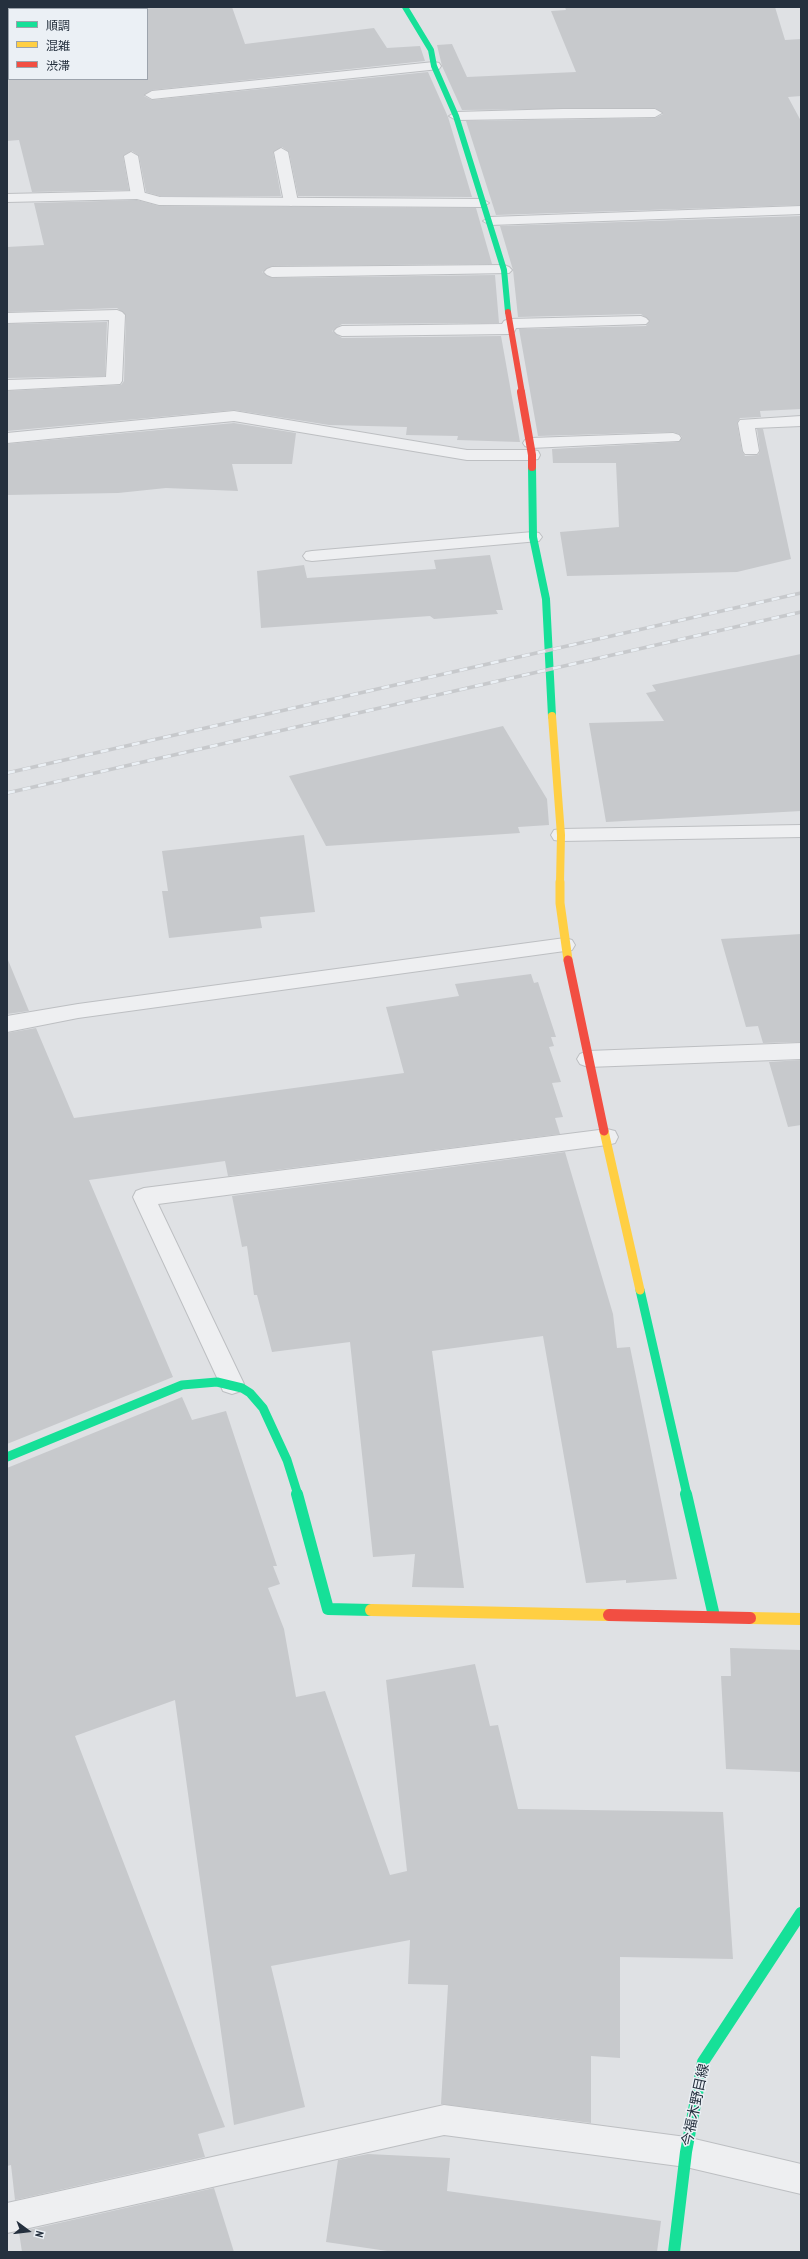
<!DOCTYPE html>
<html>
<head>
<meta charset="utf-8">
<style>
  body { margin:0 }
  #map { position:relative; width:808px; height:2259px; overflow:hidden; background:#dfe1e4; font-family:"PT Sans Narrow","Noto Sans JP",sans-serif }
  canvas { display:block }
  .frame { position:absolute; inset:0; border:8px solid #25303e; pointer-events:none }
  .legend { position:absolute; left:8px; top:8px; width:140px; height:72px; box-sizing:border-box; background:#ebf0f5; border:1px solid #9ca3ac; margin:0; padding:5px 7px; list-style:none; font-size:12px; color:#25303e }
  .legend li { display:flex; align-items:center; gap:8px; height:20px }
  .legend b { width:20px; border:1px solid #9ca3ac }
  .north { position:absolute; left:8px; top:2211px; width:40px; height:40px; -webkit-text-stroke:3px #ebf0f5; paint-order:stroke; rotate:105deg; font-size:11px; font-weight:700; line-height:16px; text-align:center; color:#25303e }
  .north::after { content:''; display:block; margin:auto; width:14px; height:18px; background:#25303e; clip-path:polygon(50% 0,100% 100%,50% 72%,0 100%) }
</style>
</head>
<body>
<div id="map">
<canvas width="808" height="2259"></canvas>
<div class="frame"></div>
<ul class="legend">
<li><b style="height:5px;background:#16e098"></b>順調</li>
<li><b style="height:5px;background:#ffcf43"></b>混雑</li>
<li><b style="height:5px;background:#f24e42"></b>渋滞</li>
</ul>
<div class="north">N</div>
</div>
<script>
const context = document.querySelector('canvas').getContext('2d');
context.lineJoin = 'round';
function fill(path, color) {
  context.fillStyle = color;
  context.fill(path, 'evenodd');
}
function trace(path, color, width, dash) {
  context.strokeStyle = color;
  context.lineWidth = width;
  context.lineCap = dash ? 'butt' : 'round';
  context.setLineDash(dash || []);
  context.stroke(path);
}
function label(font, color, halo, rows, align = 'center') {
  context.font = font + ' "PT Sans Narrow","Noto Sans JP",sans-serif';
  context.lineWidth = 3;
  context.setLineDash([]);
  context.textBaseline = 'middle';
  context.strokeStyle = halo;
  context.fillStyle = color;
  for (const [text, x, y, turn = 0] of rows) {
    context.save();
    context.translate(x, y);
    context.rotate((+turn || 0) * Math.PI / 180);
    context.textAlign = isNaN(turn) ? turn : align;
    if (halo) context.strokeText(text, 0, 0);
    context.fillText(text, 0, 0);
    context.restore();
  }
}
const building = new Path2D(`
  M 50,7 L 232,7 L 245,44 L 374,28 L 387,48 L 420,46 L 425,61 L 152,90 L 144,96 L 152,100 L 428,72 L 448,117 L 472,197 L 298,196 L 289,152 L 282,147 L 273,152 L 281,196 L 160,196 L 146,192 L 139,156 L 132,151 L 123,156 L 129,190 L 32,192 L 19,140 L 7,141 L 7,57 L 9,57 L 9,79 L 147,79 L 147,9 L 50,9 Z
  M 565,7 L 775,7 L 785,40 L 801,39 L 801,96 L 788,97 L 801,121 L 801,205 L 496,215 L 466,121 L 655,118 L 663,114 L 655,108 L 462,110 L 442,66 L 437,45 L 452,44 L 467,77 L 576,72 L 551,11 L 566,10 Z
  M 137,200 L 159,206 L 476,208 L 492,264 L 272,266 L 262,272 L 272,278 L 495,275 L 499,323 L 342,324 L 332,331 L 342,338 L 501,336 L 520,442 L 457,440 L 458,436 L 406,435 L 407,427 L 329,425 L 234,410 L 7,431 L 7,391 L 121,385 L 124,381 L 126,315 L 117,308 L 7,312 L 7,247 L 44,245 L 34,203 Z
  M 801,216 L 801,409 L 760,411 L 761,417 L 740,418 L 737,423 L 742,451 L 745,456 L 758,455 L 760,451 L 757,429 L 763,429 L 791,559 L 737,572 L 567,576 L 560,532 L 619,527 L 616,463 L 553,463 L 552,449 L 679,442 L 682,437 L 679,434 L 673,432 L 538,436 L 519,329 L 646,326 L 650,321 L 641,314 L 518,317 L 513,270 L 500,226 Z
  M 107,322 L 105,376 L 7,378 L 7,324 Z
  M 234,423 L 296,433 L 292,464 L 232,464 L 238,491 L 166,488 L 118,493 L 7,495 L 7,444 Z
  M 490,555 L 503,610 L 496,610 L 498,614 L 434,619 L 430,616 L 261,628 L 257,571 L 304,565 L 307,578 L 436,569 L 434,560 Z
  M 801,654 L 801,811 L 606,822 L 589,723 L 664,721 L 646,693 L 656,691 L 652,685 Z
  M 503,726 L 547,799 L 549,825 L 518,827 L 520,833 L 326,846 L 289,776 Z
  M 304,835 L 315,912 L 260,917 L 262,928 L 169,938 L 162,891 L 168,891 L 162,851 Z
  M 801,934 L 801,1042 L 763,1043 L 758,1026 L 746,1027 L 721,939 Z
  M 8,960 L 29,1011 L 7,1014 Z
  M 531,974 L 534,983 L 538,982 L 556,1037 L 551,1037 L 554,1046 L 549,1047 L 561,1082 L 552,1083 L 563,1117 L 555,1118 L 560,1134 L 228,1176 L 225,1161 L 89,1180 L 173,1377 L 7,1444 L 7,1033 L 36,1028 L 74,1118 L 404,1073 L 386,1007 L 459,996 L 455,984 Z
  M 801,1060 L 801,1125 L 788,1127 L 769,1062 Z
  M 565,1152 L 613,1314 L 617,1348 L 630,1347 L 677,1579 L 626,1583 L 626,1580 L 586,1583 L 543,1336 L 432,1351 L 464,1588 L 412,1587 L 415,1554 L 373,1557 L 350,1342 L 272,1352 L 257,1295 L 254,1295 L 247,1246 L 242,1247 L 232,1196 Z
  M 182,1397 L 192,1420 L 226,1411 L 277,1566 L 273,1566 L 280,1584 L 268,1588 L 284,1629 L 296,1697 L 325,1691 L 390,1875 L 407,1871 L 386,1680 L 475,1664 L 490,1726 L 498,1725 L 518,1809 L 723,1812 L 733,1959 L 620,1957 L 620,2058 L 591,2056 L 591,2123 L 441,2104 L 448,1985 L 408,1984 L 410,1940 L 271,1966 L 305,2107 L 234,2125 L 175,1700 L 75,1736 L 225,2127 L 198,2134 L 205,2157 L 15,2200 L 11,2165 L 7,2166 L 7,1468 Z
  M 730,1648 L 801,1650 L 801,1772 L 726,1769 L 721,1676 L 731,1676 Z
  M 368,2154 L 450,2158 L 447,2191 L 661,2221 L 657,2252 L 394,2252 L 326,2242 L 338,2160 Z
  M 214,2188 L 234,2252 L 22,2252 L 19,2232 Z`);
const lane = new Path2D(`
  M 434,62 L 439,63 L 441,66 L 439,69 L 152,99 L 145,95 L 152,91 Z
  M 563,109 L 655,109 L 662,113 L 655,117 L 456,120 L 449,116 L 456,112 Z
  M 281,148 L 288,152 L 298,202 L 291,206 L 284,202 L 274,152 Z
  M 131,152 L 138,156 L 145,195 L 138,199 L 131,195 L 124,156 Z
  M 504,265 L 509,267 L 512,270 L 509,273 L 272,277 L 267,275 L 264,272 L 267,269 L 272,267 Z
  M 117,310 L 122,312 L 125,315 L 122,381 L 120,384 L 7,390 L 7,380 L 106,377 L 109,320 L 7,323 L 7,313 Z
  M 641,316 L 646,318 L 649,321 L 646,324 L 516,328 L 514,332 L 509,334 L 342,336 L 337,334 L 334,331 L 337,328 L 342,326 L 502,324 L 504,321 L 509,319 Z
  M 234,411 L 467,450 L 532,450 L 538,451 L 540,455 L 538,459 L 532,460 L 467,460 L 234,421 L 7,443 L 7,433 Z
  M 801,416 L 801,426 L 755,428 L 759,451 L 757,454 L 745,454 L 743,451 L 738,423 L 740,420 Z
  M 673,433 L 679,435 L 681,438 L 679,441 L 531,448 L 525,446 L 523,443 L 525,440 L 531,438 Z
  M 533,532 L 539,533 L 542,537 L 539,541 L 312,561 L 306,560 L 303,556 L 306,552 L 312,551 Z
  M 801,825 L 801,837 L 561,841 L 554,840 L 551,835 L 554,830 L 561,829 Z
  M 801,1043 L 801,1059 L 588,1067 L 580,1064 L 577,1059 L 580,1054 L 588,1051 Z
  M 444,2105 L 686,2137 L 801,2164 L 801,2194 L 686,2167 L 444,2135 L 7,2233 L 7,2203 Z`);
const street = new Path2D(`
  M 138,191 L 160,197 L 482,199 L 489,203 L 482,207 L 159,205 L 137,199 L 7,202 L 7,194 Z
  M 801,206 L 801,214 L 490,225 L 483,221 L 490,217 Z
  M 565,938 L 572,940 L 575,945 L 572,950 L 78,1018 L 7,1032 L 7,1016 L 78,1004 Z
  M 607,1129 L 615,1131 L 618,1137 L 615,1143 L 607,1145 L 158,1204 L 244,1384 L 241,1391 L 232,1394 L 223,1391 L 220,1384 L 133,1197 L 136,1191 L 144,1188 Z`);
const fastFar3 = new Path2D(`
  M 405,7 L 431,50 L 434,66 L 456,116 L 504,270 L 508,312`);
const fastFar2 = new Path2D(`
  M 532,467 L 533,537 L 546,599 L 552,716`);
const fastFar1 = new Path2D(`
  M 640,1290 L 687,1495
  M 7,1457 L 182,1385 L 217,1382 L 242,1388 L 250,1393 L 263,1408 L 287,1460 L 298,1495`);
const fast = new Path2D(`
  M 297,1494 L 328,1609 L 371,1610
  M 686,1494 L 714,1616
  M 674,2252 L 686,2152 L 703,2062 L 801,1913`);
const slowFar2 = new Path2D(`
  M 552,716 L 561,835 L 560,883`);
const slowFar1 = new Path2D(`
  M 560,882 L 560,903 L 568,960
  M 604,1131 L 640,1290`);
const slow = new Path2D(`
  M 371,1610 L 609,1615
  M 750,1618 L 801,1619`);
const jamFar3 = new Path2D(`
  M 508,312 L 522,393`);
const jamFar2 = new Path2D(`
  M 521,392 L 532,455 L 532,467`);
const jamFar1 = new Path2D(`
  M 568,960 L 604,1131`);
const jam = new Path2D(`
  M 609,1615 L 750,1618`);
const rail = new Path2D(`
  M 7,773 L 801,593
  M 7,793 L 801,612`);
const nearStreetnames = [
  ["今福木野目線",696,2105,-78]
];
fill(building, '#c7c9cc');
trace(lane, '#bdbfc2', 2);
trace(street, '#bdbfc2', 2);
fill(lane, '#eeeff1');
fill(street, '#eeeff1');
trace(fastFar3, '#16e098', 6);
trace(fastFar2, '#16e098', 8);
trace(fastFar1, '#16e098', 9);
trace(fast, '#16e098', 12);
trace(slowFar2, '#ffcf43', 8);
trace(slowFar1, '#ffcf43', 9);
trace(slow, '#ffcf43', 12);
trace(jamFar3, '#f24e42', 6);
trace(jamFar2, '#f24e42', 8);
trace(jamFar1, '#f24e42', 9);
trace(jam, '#f24e42', 12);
trace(rail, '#c7c9cc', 3.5);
trace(rail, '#ebf0f5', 2.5, [8]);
label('14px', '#25303e', '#ebf0f5', nearStreetnames);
</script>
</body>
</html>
